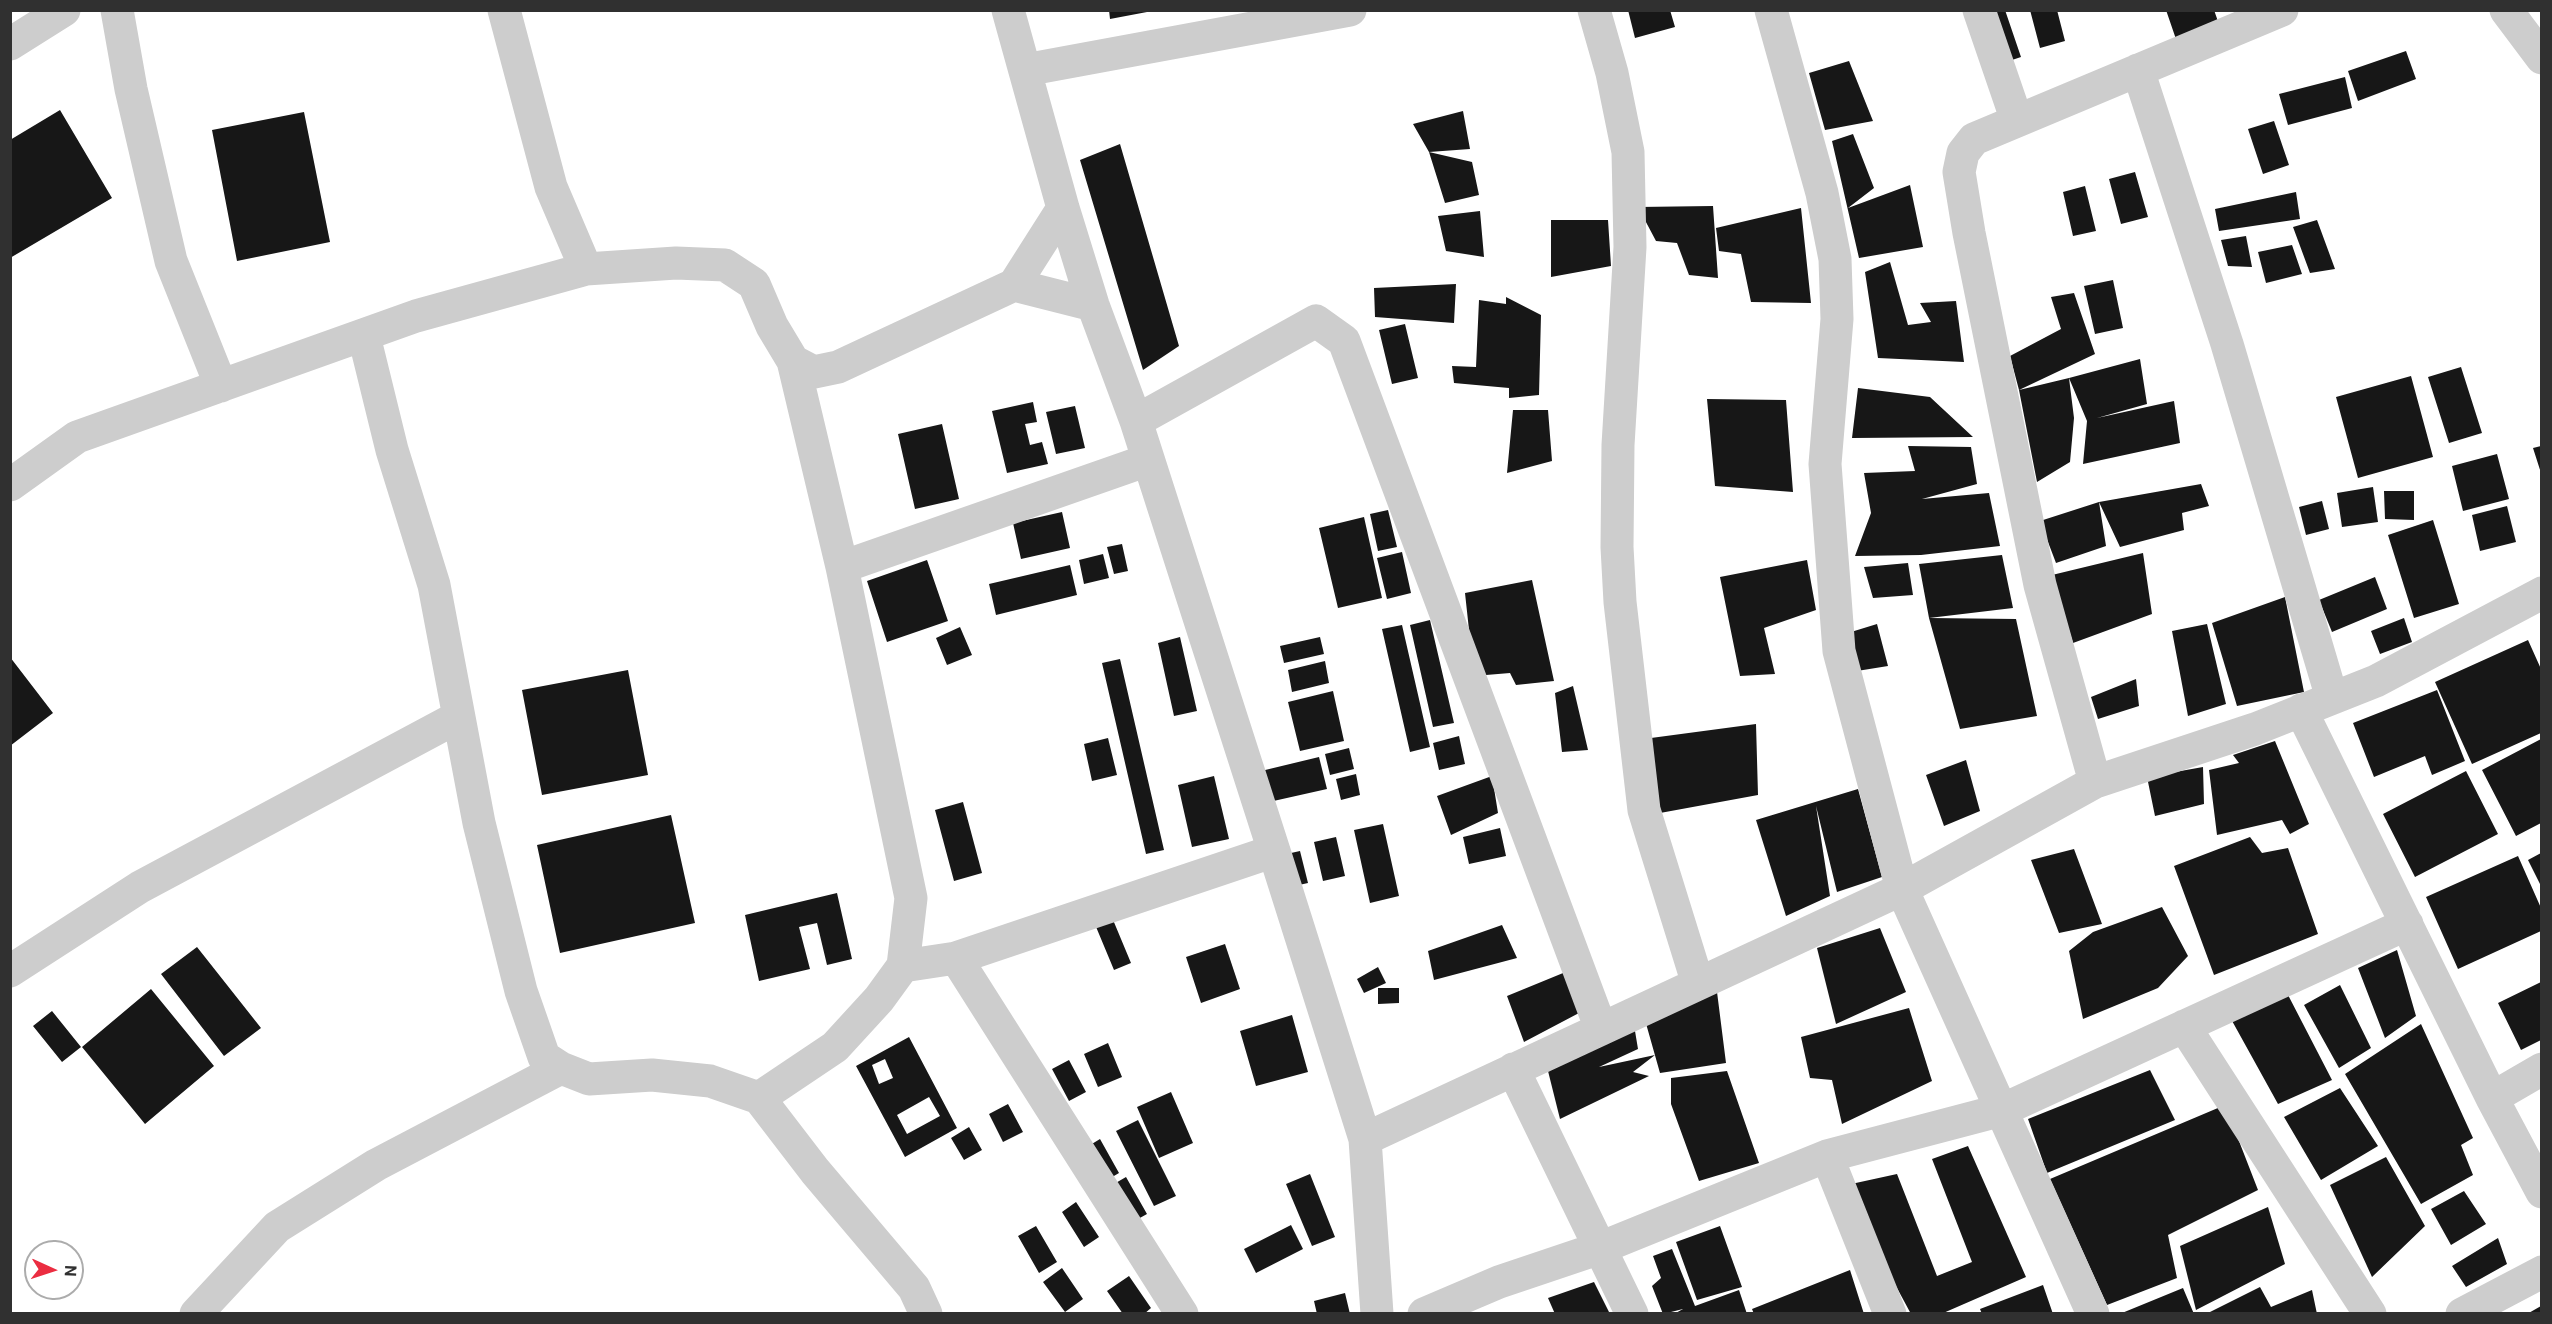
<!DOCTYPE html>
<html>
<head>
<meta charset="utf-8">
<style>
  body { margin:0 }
  #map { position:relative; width:2552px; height:1324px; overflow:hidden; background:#fff; font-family:Roboto,sans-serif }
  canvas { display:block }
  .frame { position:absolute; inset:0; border:12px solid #303030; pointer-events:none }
  .north { position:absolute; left:24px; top:1240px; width:60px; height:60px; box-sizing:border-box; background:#fff; border:2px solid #acacac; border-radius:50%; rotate:93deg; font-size:16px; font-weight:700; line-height:24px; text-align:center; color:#303030 }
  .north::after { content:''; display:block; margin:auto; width:21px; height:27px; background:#eb2d41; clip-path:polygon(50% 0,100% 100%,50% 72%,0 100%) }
</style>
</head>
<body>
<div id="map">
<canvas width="2552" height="1324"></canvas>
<div class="frame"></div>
<div class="north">N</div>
</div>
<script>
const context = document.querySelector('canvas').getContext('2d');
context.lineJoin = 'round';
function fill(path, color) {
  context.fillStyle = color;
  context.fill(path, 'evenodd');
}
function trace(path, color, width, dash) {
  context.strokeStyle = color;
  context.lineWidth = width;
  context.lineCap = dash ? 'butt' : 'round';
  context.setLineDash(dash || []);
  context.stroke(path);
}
const building = new Path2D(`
  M 1109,10 L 1147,10 L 1147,12 L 1110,19 Z
  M 1628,10 L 1670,10 L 1675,27 L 1635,38 Z
  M 1986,10 L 2005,10 L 2021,57 L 2003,63 Z
  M 2030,10 L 2057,10 L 2065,41 L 2040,48 Z
  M 2166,10 L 2214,10 L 2221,30 L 2178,45 Z
  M 2406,51 L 2416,79 L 2358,101 L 2348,71 Z
  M 1849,61 L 1873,121 L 1825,130 L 1809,73 Z
  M 2345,77 L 2352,108 L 2288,125 L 2279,94 Z
  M 60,110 L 112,198 L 10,258 L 10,140 Z
  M 1463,111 L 1470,149 L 1429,152 L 1472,162 L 1479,195 L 1445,203 L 1429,152 L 1413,124 Z
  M 304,112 L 330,242 L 237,261 L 212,130 Z
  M 2274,121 L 2289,165 L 2263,174 L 2248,129 Z
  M 1853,134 L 1874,188 L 1848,208 L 1910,185 L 1923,247 L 1859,258 L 1832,141 Z
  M 1120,144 L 1179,346 L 1143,370 L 1080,160 Z
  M 2135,172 L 2148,217 L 2121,224 L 2109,179 Z
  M 2085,186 L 2096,231 L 2073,236 L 2063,192 Z
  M 2296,192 L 2300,219 L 2219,231 L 2215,209 Z
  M 1713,206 L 1718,278 L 1689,275 L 1677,243 L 1656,241 L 1638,207 Z
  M 1801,208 L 1811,303 L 1751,302 L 1741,254 L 1719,251 L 1716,228 Z
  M 1480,211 L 1484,257 L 1446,251 L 1438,216 Z
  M 1551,220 L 1608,220 L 1611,266 L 1551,277 Z
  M 2317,220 L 2335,269 L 2310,273 L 2293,227 Z
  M 2246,236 L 2252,267 L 2228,266 L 2221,240 Z
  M 2292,245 L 2302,274 L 2266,283 L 2258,252 Z
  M 1890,262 L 1908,325 L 1931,322 L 1920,303 L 1956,301 L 1964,362 L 1878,358 L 1865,272 Z
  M 2113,280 L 2123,328 L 2095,334 L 2084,286 Z
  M 1456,284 L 1454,323 L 1375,317 L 1374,288 Z
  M 2074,293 L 2095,354 L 2019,390 L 2010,356 L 2061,329 L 2051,297 Z
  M 1506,297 L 1541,315 L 1539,395 L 1509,398 L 1509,388 L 1454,383 L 1452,366 L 1476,367 L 1479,300 L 1506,304 Z
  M 1405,324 L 1418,378 L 1392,384 L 1379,330 Z
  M 2140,359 L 2147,404 L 2097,418 L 2174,401 L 2180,443 L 2083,464 L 2087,421 L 2069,378 Z
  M 2461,367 L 2482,433 L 2449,443 L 2428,377 Z
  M 2411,376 L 2433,457 L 2358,478 L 2336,397 Z
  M 2069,378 L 2074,418 L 2070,462 L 2037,482 L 2019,390 Z
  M 1858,388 L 1930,397 L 1973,437 L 1852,438 Z
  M 1707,399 L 1786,400 L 1793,492 L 1715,486 Z
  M 1033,402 L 1037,422 L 1025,424 L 1030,445 L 1042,442 L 1048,464 L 1007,473 L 992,411 Z
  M 1075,406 L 1085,448 L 1056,454 L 1046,412 Z
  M 1513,410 L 1548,410 L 1552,461 L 1507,473 Z
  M 942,424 L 959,499 L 915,509 L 898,434 Z
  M 1908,446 L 1971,447 L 1977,484 L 1922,499 L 1989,493 L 2000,546 L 1921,555 L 1855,556 L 1871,513 L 1864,473 L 1915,471 Z
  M 2541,446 L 2541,473 L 2533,448 Z
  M 2497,454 L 2509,499 L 2463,511 L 2452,466 Z
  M 2201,484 L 2209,506 L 2182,513 L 2184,530 L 2120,547 L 2099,502 L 2106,546 L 2056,563 L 2040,521 L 2099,502 Z
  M 2373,487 L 2378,522 L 2342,527 L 2337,493 Z
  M 2384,491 L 2414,491 L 2414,520 L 2385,519 Z
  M 2322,501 L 2329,529 L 2306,535 L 2299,507 Z
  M 2507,506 L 2516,542 L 2480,551 L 2472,515 Z
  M 1388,510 L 1397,547 L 1378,551 L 1370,514 Z
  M 1062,512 L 1070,548 L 1021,559 L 1013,523 Z
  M 1364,517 L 1382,598 L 1338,608 L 1319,528 Z
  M 2433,520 L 2459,604 L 2414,618 L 2388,535 Z
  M 1122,544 L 1128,571 L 1114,574 L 1107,547 Z
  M 1402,552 L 1411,593 L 1387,599 L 1377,558 Z
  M 2143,553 L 2152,614 L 2073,643 L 2052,575 Z
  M 1103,554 L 1109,578 L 1084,584 L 1079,560 Z
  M 2002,555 L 2013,608 L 1929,618 L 1919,564 Z
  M 927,560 L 948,621 L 887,642 L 867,581 Z
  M 1807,560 L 1816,610 L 1764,628 L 1775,674 L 1740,676 L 1720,577 Z
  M 1908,563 L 1913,595 L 1873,598 L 1864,567 Z
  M 1070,565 L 1077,595 L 996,615 L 989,584 Z
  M 2375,577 L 2387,609 L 2332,632 L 2319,600 Z
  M 1532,580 L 1554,681 L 1516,685 L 1510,673 L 1474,676 L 1465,593 Z
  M 2285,597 L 2304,692 L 2237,706 L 2212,623 Z
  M 1929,618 L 2016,619 L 2037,716 L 1960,729 Z
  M 2404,618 L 2412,642 L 2380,654 L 2371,631 Z
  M 1430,620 L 1454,723 L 1433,727 L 1410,625 Z
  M 1877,624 L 1888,666 L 1857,671 L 1851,632 Z
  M 2207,624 L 2226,704 L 2188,716 L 2172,631 Z
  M 1402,625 L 1430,747 L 1410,752 L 1382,629 Z
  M 960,627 L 972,655 L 947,665 L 936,638 Z
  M 1180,637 L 1197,711 L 1174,716 L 1158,643 Z
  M 1320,637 L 1324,654 L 1284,663 L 1280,646 Z
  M 2528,640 L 2541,669 L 2541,733 L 2472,764 L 2435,682 Z
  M 10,657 L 53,713 L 10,746 Z
  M 1120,659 L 1164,850 L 1146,854 L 1102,663 Z
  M 1325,661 L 1329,683 L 1292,692 L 1288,670 Z
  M 628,670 L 648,775 L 542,795 L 522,690 Z
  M 2136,679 L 2139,706 L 2098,719 L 2091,697 Z
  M 1573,686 L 1588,750 L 1562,752 L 1555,693 Z
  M 2437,690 L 2465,761 L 2432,775 L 2425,756 L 2374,777 L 2353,723 Z
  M 1333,691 L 1344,741 L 1300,751 L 1288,702 Z
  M 1756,724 L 1758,795 L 1660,813 L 1651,738 Z
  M 1459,736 L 1465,764 L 1439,770 L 1433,743 Z
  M 1108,738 L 1117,775 L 1092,781 L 1084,744 Z
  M 2541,739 L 2541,823 L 2516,836 L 2482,770 Z
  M 2275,741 L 2309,824 L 2290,834 L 2282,820 L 2217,835 L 2209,770 L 2239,763 L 2233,755 Z
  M 1349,748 L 1354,769 L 1330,775 L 1325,754 Z
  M 1319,757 L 1327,789 L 1269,802 L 1261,771 Z
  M 1966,760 L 1980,811 L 1944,826 L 1926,775 Z
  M 2203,767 L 2204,804 L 2155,816 L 2147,777 Z
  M 2466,771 L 2498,834 L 2415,877 L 2383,814 Z
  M 1356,774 L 1360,795 L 1341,800 L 1336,779 Z
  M 1214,776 L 1229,839 L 1192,847 L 1178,785 Z
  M 1492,776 L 1498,813 L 1451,835 L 1437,796 Z
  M 1858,789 L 1882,877 L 1837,892 L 1816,806 L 1830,896 L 1786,916 L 1756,820 Z
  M 963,802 L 982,873 L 954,881 L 935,810 Z
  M 671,815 L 695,923 L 560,953 L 537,845 Z
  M 1383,824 L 1399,896 L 1370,903 L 1354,830 Z
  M 1500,828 L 1506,856 L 1469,864 L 1463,837 Z
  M 1336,837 L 1345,876 L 1323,881 L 1314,842 Z
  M 2250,837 L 2262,853 L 2288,848 L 2318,934 L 2214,975 L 2174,866 Z
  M 2074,849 L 2102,924 L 2059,933 L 2031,860 Z
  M 1300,851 L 1308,883 L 1290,887 L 1282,855 Z
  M 2541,853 L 2541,886 L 2528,860 Z
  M 2518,856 L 2541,908 L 2541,931 L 2458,969 L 2426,897 Z
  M 837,893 L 852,959 L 827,965 L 817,923 L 799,927 L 810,969 L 759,981 L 745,915 Z
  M 2162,907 L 2188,956 L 2158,988 L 2083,1019 L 2069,951 L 2093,932 Z
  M 1111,915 L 1131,963 L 1114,970 L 1094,922 Z
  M 1502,925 L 1517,958 L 1434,980 L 1428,951 Z
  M 1880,928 L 1906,992 L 1836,1024 L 1817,948 Z
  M 1225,944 L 1240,989 L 1201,1003 L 1186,957 Z
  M 197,947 L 261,1028 L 224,1056 L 161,974 Z
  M 2397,950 L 2416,1016 L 2385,1038 L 2358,968 Z
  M 1378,967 L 1386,983 L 1364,993 L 1357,979 Z
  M 1568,971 L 1579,1013 L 1524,1042 L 1507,996 Z
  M 2541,982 L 2541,1040 L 2521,1050 L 2498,1003 Z
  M 1716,984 L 1726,1063 L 1660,1073 L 1645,1020 Z
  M 2340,985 L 2371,1048 L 2339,1068 L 2304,1005 Z
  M 1378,988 L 1399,988 L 1399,1003 L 1378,1004 Z
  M 151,989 L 214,1066 L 145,1124 L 82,1047 Z
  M 2287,993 L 2332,1080 L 2278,1104 L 2231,1019 Z
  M 1909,1008 L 1932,1081 L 1842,1124 L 1832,1080 L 1810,1078 L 1801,1037 Z
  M 52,1011 L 81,1047 L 62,1062 L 33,1026 Z
  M 1292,1015 L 1308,1072 L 1256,1086 L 1240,1031 Z
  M 2421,1024 L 2473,1138 L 2461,1145 L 2473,1175 L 2421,1204 L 2345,1074 Z
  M 1634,1025 L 1638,1049 L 1599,1067 L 1655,1055 L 1633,1072 L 1649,1076 L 1560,1119 L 1545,1059 Z
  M 909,1037 L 957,1128 L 905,1157 L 856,1066 ZM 885,1059 L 893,1078 L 879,1084 L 872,1065 ZM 929,1097 L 940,1116 L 907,1134 L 897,1115 Z
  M 1108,1043 L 1122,1077 L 1098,1087 L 1084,1054 Z
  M 1069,1060 L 1086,1092 L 1069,1101 L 1052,1069 Z
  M 2150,1070 L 2175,1120 L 2047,1173 L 2028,1119 Z
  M 1727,1071 L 1759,1163 L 1699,1181 L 1671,1104 L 1671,1078 Z
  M 2340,1088 L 2378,1146 L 2321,1180 L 2284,1117 Z
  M 1171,1092 L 1193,1143 L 1159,1158 L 1137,1107 Z
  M 1008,1104 L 1023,1132 L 1003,1142 L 989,1114 Z
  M 2225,1105 L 2258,1190 L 2168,1235 L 2177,1278 L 2107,1305 L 2050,1179 Z
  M 1138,1120 L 1176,1196 L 1154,1206 L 1116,1131 Z
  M 969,1127 L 982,1150 L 964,1160 L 951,1138 Z
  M 1100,1139 L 1119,1173 L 1102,1183 L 1082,1150 Z
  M 1968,1146 L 2026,1277 L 1941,1314 L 1911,1314 L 1842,1186 L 1897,1174 L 1937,1276 L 1972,1262 L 1932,1159 Z
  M 2386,1157 L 2425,1226 L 2372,1277 L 2330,1185 Z
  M 1310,1174 L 1335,1237 L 1312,1246 L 1286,1184 Z
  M 1126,1177 L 1147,1214 L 1129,1224 L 1107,1188 Z
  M 2464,1191 L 2486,1224 L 2451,1245 L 2431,1209 Z
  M 1076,1202 L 1099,1237 L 1084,1247 L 1062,1212 Z
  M 2268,1207 L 2285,1264 L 2196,1310 L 2180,1246 Z
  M 1291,1225 L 1303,1249 L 1256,1273 L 1244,1249 Z
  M 1036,1226 L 1057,1262 L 1039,1273 L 1018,1236 Z
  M 1720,1226 L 1742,1287 L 1697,1300 L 1676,1242 Z
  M 2498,1238 L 2507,1264 L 2466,1287 L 2452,1266 Z
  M 1672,1249 L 1695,1306 L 1739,1290 L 1747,1314 L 1674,1314 L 1683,1309 L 1663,1314 L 1652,1286 L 1661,1278 L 1653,1256 Z
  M 1062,1268 L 1083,1299 L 1065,1312 L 1043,1282 Z
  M 1850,1270 L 1864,1314 L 1754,1314 L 1752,1309 Z
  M 1129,1276 L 1151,1308 L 1144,1314 L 1123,1314 L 1107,1291 Z
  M 1594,1282 L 1610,1314 L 1555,1314 L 1548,1298 Z
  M 2043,1285 L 2053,1314 L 1982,1314 L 1980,1309 Z
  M 2260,1287 L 2271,1307 L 2312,1290 L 2317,1314 L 2206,1314 Z
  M 2183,1288 L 2194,1314 L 2122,1314 L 2122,1313 Z
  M 1345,1293 L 1350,1314 L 1317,1314 L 1314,1301 Z
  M 2541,1306 L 2541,1314 L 2527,1314 Z`);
const minor = new Path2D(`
  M 117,10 L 131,89 L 171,261 L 221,386
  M 504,10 L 551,187 L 586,269 L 676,263 L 725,265 L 754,284 L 772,326 L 793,361 L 814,372 L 838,367 L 1014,285 L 1063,208
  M 1594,10 L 1612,73 L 1628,152 L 1630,247 L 1618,445 L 1617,547 L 1620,602 L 1644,810 L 1698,984
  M 1771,10 L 1822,193 L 1835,259 L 1837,319 L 1825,464 L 1839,651 L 1902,889 L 2093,1314
  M 1979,10 L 2017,121
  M 2506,10 L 2542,58
  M 10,44 L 64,10
  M 1025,70 L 1350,10
  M 2138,70 L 2227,344 L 2332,698
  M 1014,285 L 1093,305
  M 364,336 L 392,450 L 434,585 L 479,823 L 521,991 L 544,1057 L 561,1068 L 589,1079 L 652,1075 L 710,1081 L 759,1098 L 815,1171 L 914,1288 L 926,1314
  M 1136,421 L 1316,321 L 1344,341 L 1601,1029
  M 10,485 L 77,437 L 416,316 L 586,269
  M 842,567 L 1148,460
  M 2301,710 L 2492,1098 L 2542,1192
  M 2095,782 L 2040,585 L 1969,233 L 1959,172 L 1963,153 L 1974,139 L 2282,10
  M 1274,851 L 1365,1139 L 1902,889 L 2095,782 L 2255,729 L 2376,681 L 2542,593
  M 956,958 L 1182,1314
  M 903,966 L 956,958 L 1274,851 L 1136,421 L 1093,305 L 1063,208 L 1008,10
  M 10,971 L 140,887 L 458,717
  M 2184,1026 L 2370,1314
  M 1513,1069 L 1632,1314
  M 759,1098 L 835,1047 L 879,999 L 903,966 L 911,898 L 842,567 L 793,361
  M 2492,1098 L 2542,1069
  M 1365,1139 L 1377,1314
  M 1827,1156 L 1890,1314
  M 196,1314 L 277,1227 L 376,1165 L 561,1068
  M 1424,1314 L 1499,1282 L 1600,1248 L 1827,1156 L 2002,1110 L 2407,924
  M 2462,1314 L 2542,1272`);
fill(building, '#171717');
trace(minor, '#cdcdcd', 33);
</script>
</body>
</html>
